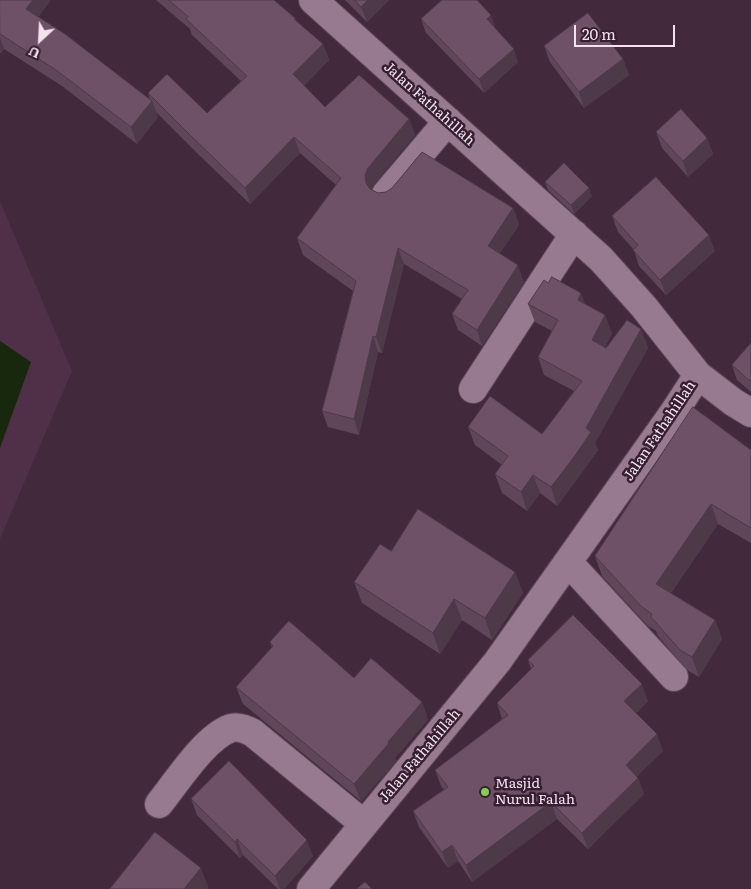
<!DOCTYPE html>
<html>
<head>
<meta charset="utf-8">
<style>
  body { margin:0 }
  #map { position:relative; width:751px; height:889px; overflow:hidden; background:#42293c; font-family:Literata,serif }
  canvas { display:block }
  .north { position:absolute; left:15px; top:15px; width:50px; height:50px; -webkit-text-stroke:4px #371f32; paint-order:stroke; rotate:205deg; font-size:14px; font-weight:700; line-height:20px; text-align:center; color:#f3e3ef }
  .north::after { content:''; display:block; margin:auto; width:18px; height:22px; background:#f3e3ef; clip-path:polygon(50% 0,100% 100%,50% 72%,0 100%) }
  .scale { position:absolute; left:574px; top:25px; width:101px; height:22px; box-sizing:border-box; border:2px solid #f3e3ef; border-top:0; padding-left:6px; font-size:15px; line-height:18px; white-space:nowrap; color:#f3e3ef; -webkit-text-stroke:4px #371f32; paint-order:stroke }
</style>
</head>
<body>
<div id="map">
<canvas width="751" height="889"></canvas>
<div class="north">U</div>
<div class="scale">20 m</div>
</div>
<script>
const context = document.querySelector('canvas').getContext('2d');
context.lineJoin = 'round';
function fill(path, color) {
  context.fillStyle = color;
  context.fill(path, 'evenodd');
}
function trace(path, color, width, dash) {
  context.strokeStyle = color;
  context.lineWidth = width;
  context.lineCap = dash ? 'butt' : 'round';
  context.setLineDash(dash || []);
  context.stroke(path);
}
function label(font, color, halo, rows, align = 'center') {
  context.font = font + ' Literata,serif';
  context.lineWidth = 5;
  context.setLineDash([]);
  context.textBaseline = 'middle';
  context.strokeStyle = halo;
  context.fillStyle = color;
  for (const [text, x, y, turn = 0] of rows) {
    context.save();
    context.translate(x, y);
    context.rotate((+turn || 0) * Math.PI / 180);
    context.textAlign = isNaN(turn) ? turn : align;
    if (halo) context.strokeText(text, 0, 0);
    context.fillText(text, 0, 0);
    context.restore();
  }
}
const built = new Path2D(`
  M 0,201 L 72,371 L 0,539 Z`);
const water = new Path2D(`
  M 0,341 L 31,362 L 0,448 Z`);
const minor = new Path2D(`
  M 386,194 L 448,121
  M 698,375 L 733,402 L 751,413
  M 473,389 L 574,234
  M 568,562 L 674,677
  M 159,804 C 177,782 204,738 231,728 C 239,726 246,729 253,733 L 364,824
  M 311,889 L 497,662 L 674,412 L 698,375 L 644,307 L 601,259 L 313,0`);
const wall = new Path2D(`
  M 0,0 L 38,17 L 150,100 L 148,93 L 207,113 L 241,81 L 192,35 L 190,29 L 156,0 L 274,0 L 295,18 L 297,22 L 323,44 L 329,60 L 304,86 L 325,107 L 409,119 L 415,135 L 374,184 L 371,190 L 378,193 L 513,208 L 519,225 L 500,253 L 524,282 L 482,346 L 458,330 L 452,314 L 462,299 L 404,264 L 382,353 L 378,352 L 359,435 L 328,427 L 322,411 L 353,291 L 303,255 L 297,238 L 336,185 L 300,153 L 250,204 L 198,154 L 156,112 L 158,117 L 137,144 L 62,86 L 4,49 L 1,53 L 0,53 Z
  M 345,0 L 389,0 L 367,22 Z
  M 421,19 L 496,29 L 518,62 L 484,93 L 426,33 Z
  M 544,46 L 623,59 L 629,75 L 584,108 L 550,62 Z
  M 656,132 L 707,138 L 713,154 L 688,177 L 662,148 Z
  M 545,182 L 592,196 L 574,214 L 548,190 Z
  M 612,216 L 715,251 L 666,295 L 639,266 L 634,250 L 618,232 Z
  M 528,304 L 585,304 L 612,333 L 605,347 L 606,348 L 641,329 L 648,348 L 595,443 L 598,450 L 580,475 L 557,506 L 540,493 L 527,511 L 502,493 L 495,474 L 502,465 L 475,445 L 468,427 L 542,434 L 574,391 L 544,375 L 538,357 L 552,331 L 535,322 Z
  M 751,343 L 751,392 L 737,380 L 732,365 Z
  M 751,450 L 751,543 L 718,524 L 671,593 L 715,620 L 722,639 L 699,677 L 687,670 L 658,636 L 656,631 L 648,626 L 602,576 L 595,556 Z
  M 391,551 L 515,572 L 523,593 L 492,640 L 462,620 L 440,654 L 362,603 L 354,582 Z
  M 270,642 L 354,678 L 422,702 L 428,720 L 395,758 L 396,761 L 361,801 L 243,704 L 236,687 L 272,648 Z
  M 528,660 L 648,701 L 636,713 L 663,751 L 637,776 L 638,778 L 644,794 L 588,849 L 557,819 L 472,882 L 458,861 L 448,868 L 419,827 L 413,811 L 444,790 L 441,786 L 435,770 L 502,719 L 497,703 L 531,669 Z
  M 191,799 L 313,856 L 284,889 L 278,889 L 243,855 L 240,858 L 197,815 Z`);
const shadedWall = new Path2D(`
  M 33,0 L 51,0 L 32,26 L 26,9 Z
  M 368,0 L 389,0 L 367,22 L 361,7 Z
  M 491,15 L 496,29 L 487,19 Z
  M 0,37 L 4,49 L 1,53 L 0,50 Z
  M 323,44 L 329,60 L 299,91 L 293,74 Z
  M 514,49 L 518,62 L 484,93 L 479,79 Z
  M 623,59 L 629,75 L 584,108 L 579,92 Z
  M 152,101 L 158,117 L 137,144 L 131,127 Z
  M 409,119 L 415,135 L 374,184 L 371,192 L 366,183 L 365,175 L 368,168 Z
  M 294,137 L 300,153 L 250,204 L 245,188 Z
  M 707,138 L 713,154 L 688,177 L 683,161 Z
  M 589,188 L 592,196 L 574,214 L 571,205 Z
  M 513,208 L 519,225 L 494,262 L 488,246 Z
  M 709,235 L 715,251 L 666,295 L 660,280 Z
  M 398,248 L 404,264 L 382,353 L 376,337 Z
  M 518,265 L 524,282 L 482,346 L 477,330 Z
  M 581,293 L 588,311 L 578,300 Z
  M 605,315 L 612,333 L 599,359 L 592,340 Z
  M 641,329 L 648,348 L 595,443 L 598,450 L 557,506 L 551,487 L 586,428 Z
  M 373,336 L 378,352 L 359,435 L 354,419 Z
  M 533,475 L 540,493 L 527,511 L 521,492 Z
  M 711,504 L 718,524 L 663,604 L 656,584 Z
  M 515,572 L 523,593 L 492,640 L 485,618 Z
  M 454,599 L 462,620 L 440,654 L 433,633 Z
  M 715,620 L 722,639 L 699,677 L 692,657 Z
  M 642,684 L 648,701 L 630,718 L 624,701 Z
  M 422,702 L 428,720 L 395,758 L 396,761 L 361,801 L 354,784 L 388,742 Z
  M 657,734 L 663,751 L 632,781 L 626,765 Z
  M 638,778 L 644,794 L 588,849 L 582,833 Z
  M 551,802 L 557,819 L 472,882 L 466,865 Z
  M 237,839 L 243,855 L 240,858 L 235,842 Z
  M 307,840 L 313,856 L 284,889 L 280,889 L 275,876 Z
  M 452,845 L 458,861 L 448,868 L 442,852 Z
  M 201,868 L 209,889 L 184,889 Z`);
const building = new Path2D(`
  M 0,0 L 33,0 L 26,9 L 65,34 L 152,101 L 131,127 L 56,70 L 0,34 Z
  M 169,0 L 274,0 L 295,18 L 294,19 L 323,44 L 293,74 L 325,107 L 359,75 L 409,119 L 368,168 L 365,175 L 366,183 L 370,189 L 378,193 L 386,192 L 392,188 L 422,152 L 513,208 L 488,246 L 518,265 L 477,330 L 452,314 L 468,290 L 398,248 L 376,337 L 373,336 L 354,419 L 322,411 L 356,281 L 297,238 L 341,178 L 294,137 L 245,188 L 192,137 L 148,93 L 167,74 L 207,113 L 247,76 L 186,19 L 188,17 Z
  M 355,0 L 368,0 L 361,7 Z
  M 442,0 L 477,0 L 491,15 L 487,19 L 514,49 L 479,79 L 421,19 Z
  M 588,13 L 623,59 L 579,92 L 544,46 Z
  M 681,109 L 707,138 L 683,161 L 656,132 Z
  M 564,163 L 589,188 L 571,205 L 545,182 Z
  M 656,177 L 709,235 L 660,280 L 633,250 L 638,245 L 612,216 Z
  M 552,277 L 581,293 L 578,300 L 605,315 L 592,340 L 606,348 L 627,320 L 641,329 L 586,428 L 591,432 L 574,457 L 551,487 L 533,475 L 521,492 L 495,474 L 508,456 L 468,427 L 490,396 L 542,434 L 582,381 L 538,357 L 558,320 L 528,304 L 544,280 L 548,283 Z
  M 751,343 L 751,382 L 732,365 Z
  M 693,407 L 751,450 L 751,528 L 711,504 L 656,584 L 715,620 L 692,657 L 680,650 L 651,617 L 652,614 L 641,606 L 595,556 Z
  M 418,509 L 515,572 L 485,618 L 454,599 L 433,633 L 354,582 L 380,544 L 391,551 Z
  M 573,615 L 642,684 L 624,701 L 657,734 L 626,765 L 638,778 L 582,833 L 551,802 L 466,865 L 452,845 L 442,852 L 413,811 L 448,787 L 435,770 L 508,715 L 497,703 L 534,666 L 528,660 Z
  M 289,621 L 354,678 L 371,658 L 422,702 L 388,742 L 389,743 L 354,784 L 236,687 L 273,646 L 270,642 Z
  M 229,761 L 307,840 L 275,876 L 237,839 L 235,842 L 191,799 Z
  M 155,832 L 201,868 L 184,889 L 110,889 Z
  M 365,882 L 372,889 L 357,889 Z`);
const markers = [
  [485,792,5,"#83d04e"]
];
const streetNames = [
  ["Jalan Fathahillah",429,104,42],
  ["Jalan Fathahillah",660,431,-56],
  ["Jalan Fathahillah",420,756,-50]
];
const poiNames = [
  ["Masjid",495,784],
  ["Nurul Falah",495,800]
];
fill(built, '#503049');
fill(water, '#17280d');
trace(minor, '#5d4858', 30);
trace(minor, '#977990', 28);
fill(wall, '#5f4659');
fill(shadedWall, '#4d3948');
fill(building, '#6e5167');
trace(building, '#4d3948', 1);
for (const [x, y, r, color] of markers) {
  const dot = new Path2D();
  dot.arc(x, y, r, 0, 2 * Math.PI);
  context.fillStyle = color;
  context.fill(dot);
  trace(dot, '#371f32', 2);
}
label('14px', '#f3e3ef', '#371f32', streetNames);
label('14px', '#f3e3ef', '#371f32', poiNames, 'left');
</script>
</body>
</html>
